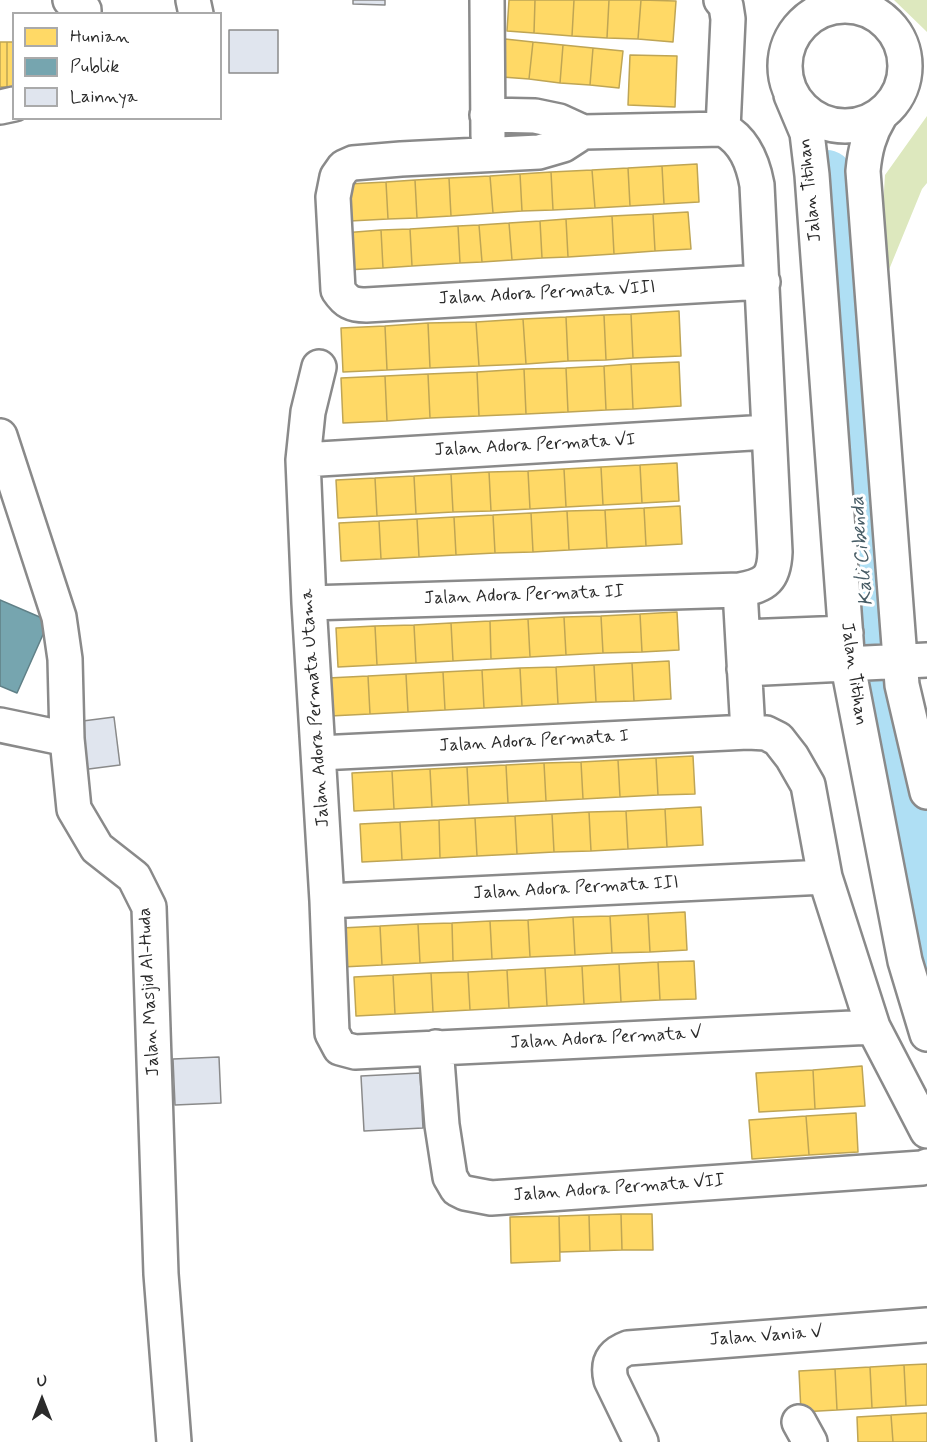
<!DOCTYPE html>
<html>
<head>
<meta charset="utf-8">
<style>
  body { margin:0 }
  #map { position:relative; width:927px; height:1442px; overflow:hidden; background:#fff; font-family:Mynerve,sans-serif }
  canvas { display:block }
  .legend { position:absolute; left:12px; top:12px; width:210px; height:108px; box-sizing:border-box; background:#fff; border:2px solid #aaa; margin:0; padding:8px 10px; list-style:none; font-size:18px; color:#2b2b2b }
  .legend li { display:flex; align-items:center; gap:12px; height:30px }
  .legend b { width:30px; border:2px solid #aaa }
  .north { position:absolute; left:12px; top:1370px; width:60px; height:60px; -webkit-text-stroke:4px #fff; paint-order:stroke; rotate:0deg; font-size:16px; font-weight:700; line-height:24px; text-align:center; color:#2b2b2b }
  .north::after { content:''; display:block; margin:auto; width:21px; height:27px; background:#2b2b2b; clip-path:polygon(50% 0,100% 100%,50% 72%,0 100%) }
</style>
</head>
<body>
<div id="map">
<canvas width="927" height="1442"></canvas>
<ul class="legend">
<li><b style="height:16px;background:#ffd966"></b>Hunian</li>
<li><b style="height:16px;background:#76a5af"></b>Publik</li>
<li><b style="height:16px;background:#e0e5ee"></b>Lainnya</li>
</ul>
<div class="north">U</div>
</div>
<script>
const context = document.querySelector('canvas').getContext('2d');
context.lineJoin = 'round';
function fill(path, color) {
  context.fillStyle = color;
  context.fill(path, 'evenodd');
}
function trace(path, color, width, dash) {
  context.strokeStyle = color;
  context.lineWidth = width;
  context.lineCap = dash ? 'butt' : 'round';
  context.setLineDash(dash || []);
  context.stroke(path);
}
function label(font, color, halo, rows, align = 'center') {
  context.font = font + ' Mynerve,sans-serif';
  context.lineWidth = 6;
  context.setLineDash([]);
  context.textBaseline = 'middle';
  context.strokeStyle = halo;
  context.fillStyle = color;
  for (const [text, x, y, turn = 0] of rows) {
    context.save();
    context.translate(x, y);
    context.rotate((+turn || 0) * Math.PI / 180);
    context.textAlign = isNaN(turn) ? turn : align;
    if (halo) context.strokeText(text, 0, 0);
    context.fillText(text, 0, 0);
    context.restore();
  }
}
const green = new Path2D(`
  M 894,0 L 927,0 L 927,32 Z
  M 927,116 L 927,183 L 922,189 L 877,299 L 885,175 Z`);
const homes = new Path2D(`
  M 509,0 L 535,0 L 534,33 L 507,31 Z
  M 535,0 L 574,0 L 572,36 L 534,33 Z
  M 574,0 L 609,0 L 607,38 L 572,36 Z
  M 609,0 L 641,0 L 638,39 L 607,38 Z
  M 641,0 L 676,1 L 673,42 L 638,39 Z
  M 505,39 L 533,42 L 529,79 L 502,77 Z
  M 0,42 L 7,42 L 7,87 L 0,87 Z
  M 7,42 L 14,42 L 14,87 L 7,87 Z
  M 533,42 L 563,45 L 560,83 L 529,79 Z
  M 563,45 L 593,48 L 590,85 L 560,83 Z
  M 593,48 L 623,51 L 619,88 L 590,85 Z
  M 630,55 L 677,56 L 675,107 L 628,105 Z
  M 697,164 L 699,202 L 664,204 L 662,166 Z
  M 662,166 L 664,204 L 630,206 L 628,168 Z
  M 628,168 L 630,206 L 595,208 L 592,170 Z
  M 592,170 L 595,208 L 553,210 L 551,172 Z
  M 551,172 L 553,210 L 522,211 L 520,174 Z
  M 520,174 L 522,211 L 493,213 L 490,176 Z
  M 490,176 L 493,213 L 451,216 L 449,178 Z
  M 449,178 L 451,216 L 417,218 L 415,180 Z
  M 415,180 L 417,218 L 388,219 L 386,182 Z
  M 386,182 L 388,219 L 350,221 L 348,184 Z
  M 688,212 L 691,249 L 655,251 L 653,214 Z
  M 653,214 L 655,251 L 614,254 L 612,216 Z
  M 612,216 L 614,254 L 568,257 L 566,219 Z
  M 566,219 L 568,257 L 542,258 L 540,221 Z
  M 540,221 L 542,258 L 512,260 L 509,223 Z
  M 509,223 L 512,260 L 482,262 L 479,225 Z
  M 479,225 L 482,262 L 460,263 L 458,226 Z
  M 458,226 L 460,263 L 412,266 L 410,229 Z
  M 410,229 L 412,266 L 383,268 L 381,230 Z
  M 381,230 L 383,268 L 346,270 L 343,233 Z
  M 679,311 L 681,356 L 633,358 L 631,314 Z
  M 631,314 L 633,358 L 606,360 L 604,315 Z
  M 604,315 L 606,360 L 568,361 L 566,317 Z
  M 566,317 L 568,361 L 526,364 L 523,319 Z
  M 523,319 L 526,364 L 479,366 L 476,322 Z
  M 476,322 L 479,366 L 430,368 L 428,323 Z
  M 428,323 L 430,368 L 387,370 L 385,326 Z
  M 385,326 L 387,370 L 343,372 L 341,328 Z
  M 679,362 L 681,406 L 633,409 L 631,364 Z
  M 631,364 L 633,409 L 606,410 L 604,366 Z
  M 604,366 L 606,410 L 568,412 L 566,368 Z
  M 566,368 L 568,412 L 526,414 L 524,369 Z
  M 524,369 L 526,414 L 479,416 L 477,372 Z
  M 477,372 L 479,416 L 430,418 L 428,374 Z
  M 428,374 L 430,418 L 387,421 L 385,376 Z
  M 385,376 L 387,421 L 343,423 L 341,378 Z
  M 677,463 L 679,501 L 642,503 L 640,465 Z
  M 640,465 L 642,503 L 603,505 L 601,467 Z
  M 601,467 L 603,505 L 566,507 L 564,469 Z
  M 564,469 L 566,507 L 530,509 L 528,471 Z
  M 528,471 L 530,509 L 491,511 L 489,472 Z
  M 489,472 L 491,511 L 453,512 L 451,474 Z
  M 451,474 L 453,512 L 416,514 L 414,476 Z
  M 414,476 L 416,514 L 377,516 L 375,478 Z
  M 375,478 L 377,516 L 338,518 L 336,480 Z
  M 680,506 L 682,544 L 646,546 L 644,508 Z
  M 644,508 L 646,546 L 607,548 L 605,510 Z
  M 605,510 L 607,548 L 569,550 L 567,511 Z
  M 567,511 L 569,550 L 533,552 L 531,513 Z
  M 531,513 L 533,552 L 495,553 L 493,515 Z
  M 493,515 L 495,553 L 456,555 L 454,517 Z
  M 454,517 L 456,555 L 419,557 L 417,519 Z
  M 417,519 L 419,557 L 381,559 L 379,521 Z
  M 379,521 L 381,559 L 341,561 L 339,523 Z
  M 677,612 L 679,650 L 642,652 L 640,614 Z
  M 640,614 L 642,652 L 603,653 L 601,616 Z
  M 601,616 L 603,653 L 566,655 L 564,617 Z
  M 564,617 L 566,655 L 530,657 L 528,619 Z
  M 528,619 L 530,657 L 491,659 L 490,621 Z
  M 490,621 L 491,659 L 453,661 L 451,623 Z
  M 451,623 L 453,661 L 416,663 L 414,625 Z
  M 414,625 L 416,663 L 377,665 L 375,626 Z
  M 375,626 L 377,665 L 338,667 L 336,628 Z
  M 669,661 L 671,699 L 634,701 L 632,663 Z
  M 632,663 L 634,701 L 596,702 L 594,665 Z
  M 594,665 L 596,702 L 558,704 L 556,667 Z
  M 556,667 L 558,704 L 522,706 L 520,668 Z
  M 520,668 L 522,706 L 484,708 L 482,670 Z
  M 482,670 L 484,708 L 445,710 L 443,672 Z
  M 443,672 L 445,710 L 408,712 L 406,674 Z
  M 406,674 L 408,712 L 370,714 L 368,676 Z
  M 368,676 L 370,714 L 330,716 L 328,678 Z
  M 693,756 L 695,794 L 658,795 L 656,758 Z
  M 656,758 L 658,795 L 620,797 L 618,760 Z
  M 618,760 L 620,797 L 583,799 L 581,762 Z
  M 581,762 L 583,799 L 546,801 L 544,763 Z
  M 544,763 L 546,801 L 508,803 L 506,765 Z
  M 506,765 L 508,803 L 469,805 L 467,767 Z
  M 467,767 L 469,805 L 432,807 L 430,769 Z
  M 430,769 L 432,807 L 394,809 L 392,771 Z
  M 392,771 L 394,809 L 354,811 L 352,773 Z
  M 701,807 L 703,845 L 667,847 L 665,809 Z
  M 665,809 L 667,847 L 628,849 L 626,811 Z
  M 626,811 L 628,849 L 591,851 L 589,812 Z
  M 589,812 L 591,851 L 554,852 L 552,814 Z
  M 552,814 L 554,852 L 517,854 L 515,816 Z
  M 515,816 L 517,854 L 477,856 L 475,818 Z
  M 475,818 L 477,856 L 440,858 L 439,820 Z
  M 439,820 L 440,858 L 402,860 L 400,822 Z
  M 400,822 L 402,860 L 362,862 L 360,824 Z
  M 685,912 L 687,950 L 650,952 L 648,914 Z
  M 648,914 L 650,952 L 612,953 L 610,916 Z
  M 610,916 L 612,953 L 575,955 L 573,917 Z
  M 573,917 L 575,955 L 530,957 L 528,920 Z
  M 528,920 L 530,957 L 492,959 L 490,921 Z
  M 490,921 L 492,959 L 453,961 L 452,923 Z
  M 452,923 L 453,961 L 420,963 L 418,924 Z
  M 418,924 L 420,963 L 382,965 L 380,926 Z
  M 380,926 L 382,965 L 342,967 L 341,928 Z
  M 694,961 L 696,999 L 660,1000 L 658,962 Z
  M 658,962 L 660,1000 L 621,1002 L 619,964 Z
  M 619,964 L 621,1002 L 584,1004 L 582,966 Z
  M 582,966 L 584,1004 L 547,1006 L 545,968 Z
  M 545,968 L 547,1006 L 509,1008 L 507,970 Z
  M 507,970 L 509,1008 L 470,1010 L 468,972 Z
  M 468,972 L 470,1010 L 433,1012 L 431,973 Z
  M 431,973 L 433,1012 L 395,1014 L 393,975 Z
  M 393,975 L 395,1014 L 356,1016 L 354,977 Z
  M 862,1066 L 865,1106 L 815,1109 L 813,1070 Z
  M 813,1070 L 815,1109 L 759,1112 L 756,1073 Z
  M 856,1113 L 858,1152 L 809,1155 L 806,1116 Z
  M 806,1116 L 809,1155 L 752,1159 L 749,1120 Z
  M 621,1214 L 652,1214 L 653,1250 L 622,1250 Z
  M 621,1214 L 622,1250 L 590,1251 L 589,1215 Z
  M 589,1215 L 590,1251 L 560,1252 L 559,1216 Z
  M 559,1216 L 560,1261 L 511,1263 L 510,1217 Z
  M 927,1364 L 927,1405 L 906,1406 L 904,1365 Z
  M 904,1365 L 906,1406 L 872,1408 L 870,1367 Z
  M 870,1367 L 872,1408 L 837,1410 L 835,1369 Z
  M 835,1369 L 837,1410 L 801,1412 L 799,1371 Z
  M 927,1413 L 927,1442 L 893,1442 L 891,1415 Z
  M 891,1415 L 893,1442 L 858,1442 L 857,1417 Z`);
const public = new Path2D(`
  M 0,600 L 49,621 L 17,693 L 0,686 Z`);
const river = new Path2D(`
  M 827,176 L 871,636 L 927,948`);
const building = new Path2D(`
  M 353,0 L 385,0 L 385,5 L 353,4 Z
  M 229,30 L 278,30 L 278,73 L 229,73 Z
  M 114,717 L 120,765 L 81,770 L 75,722 Z
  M 219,1057 L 221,1103 L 175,1105 L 173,1059 Z
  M 420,1073 L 423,1128 L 364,1131 L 361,1076 Z`);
const minor = new Path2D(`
  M 70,0 L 84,10 L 84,14
  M 193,0 L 196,14
  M 487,0 L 488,136
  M 721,0 L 726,6 L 728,19 L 723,129
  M785 66a60 60 0 1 1 120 0a60 60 0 1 1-120 0Z
  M 791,95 L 807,133 L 812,175 L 848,666 L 905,961 L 927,1034
  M 0,107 L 14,104
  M 487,115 L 535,116 L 559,121 L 583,132 L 723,129
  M 880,116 C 869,134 865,150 863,171 L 902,685 L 927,792
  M 583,132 L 563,145 L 539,152 L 401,159 L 353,163 L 344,167 L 337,177 L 333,197 L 338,290 C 346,302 352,305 366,305 L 763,282
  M 319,367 L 308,412 L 303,460 L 309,603 L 327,901 L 332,1033 L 340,1048 L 355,1052 L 873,1027
  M 0,436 L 59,617 L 65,659 L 67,739 L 74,809 L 97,848 L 134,877 L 149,907 L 161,1274 L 174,1442
  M 303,460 L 768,432
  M 740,590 L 748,732
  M 309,603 L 740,590 C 766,585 774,579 775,552 L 757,185 C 753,163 745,141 723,129
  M 743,637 L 846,633
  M 744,669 L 927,660
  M 0,725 L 67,739
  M 319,753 L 748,732 L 766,733 L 778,739 L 792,757 L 808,785 L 825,877 L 873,1027 L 927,1131
  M 327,901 L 825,877
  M 436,1047 L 442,1125 L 450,1177 L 457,1189 L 465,1193 L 491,1198 L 922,1168 L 927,1166
  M 799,1422 L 810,1442
  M 641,1442 L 611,1380 C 607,1363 612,1354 628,1348 L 927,1325`);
const streetNames = [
  ["Jalan Titihan",811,190,-96],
  ["Jalan Adora Permata VIII",547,294,-3],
  ["Jalan Adora Permata VI",535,446,-3],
  ["Jalan Adora Permata II",524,596,-2],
  ["Jalan Titihan",853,674,82],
  ["Jalan Adora Permata Utama",316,708,-94],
  ["Jalan Adora Permata I",534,742,-3],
  ["Jalan Adora Permata III",576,889,-3],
  ["Jalan Masjid Al-Huda",150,992,-93],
  ["Jalan Adora Permata V",606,1039,-3],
  ["Jalan Adora Permata VII",619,1189,-4],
  ["Jalan Vania V",766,1337,-4]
];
const waterNames = [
  ["Kali Cibenda",863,551,-95]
];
fill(green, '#dde8be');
fill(homes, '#ffd966');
trace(homes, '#bfa554', 1.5);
fill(public, '#76a5af');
trace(public, '#608087', 1.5);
trace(river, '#afdff4', 52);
fill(building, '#e0e5ee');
trace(building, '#8a8a8a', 1.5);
trace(minor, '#8a8a8a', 38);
trace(minor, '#fff', 33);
label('18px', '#2b2b2b', '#fff', streetNames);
label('italic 20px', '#485d66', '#fff', waterNames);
</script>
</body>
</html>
